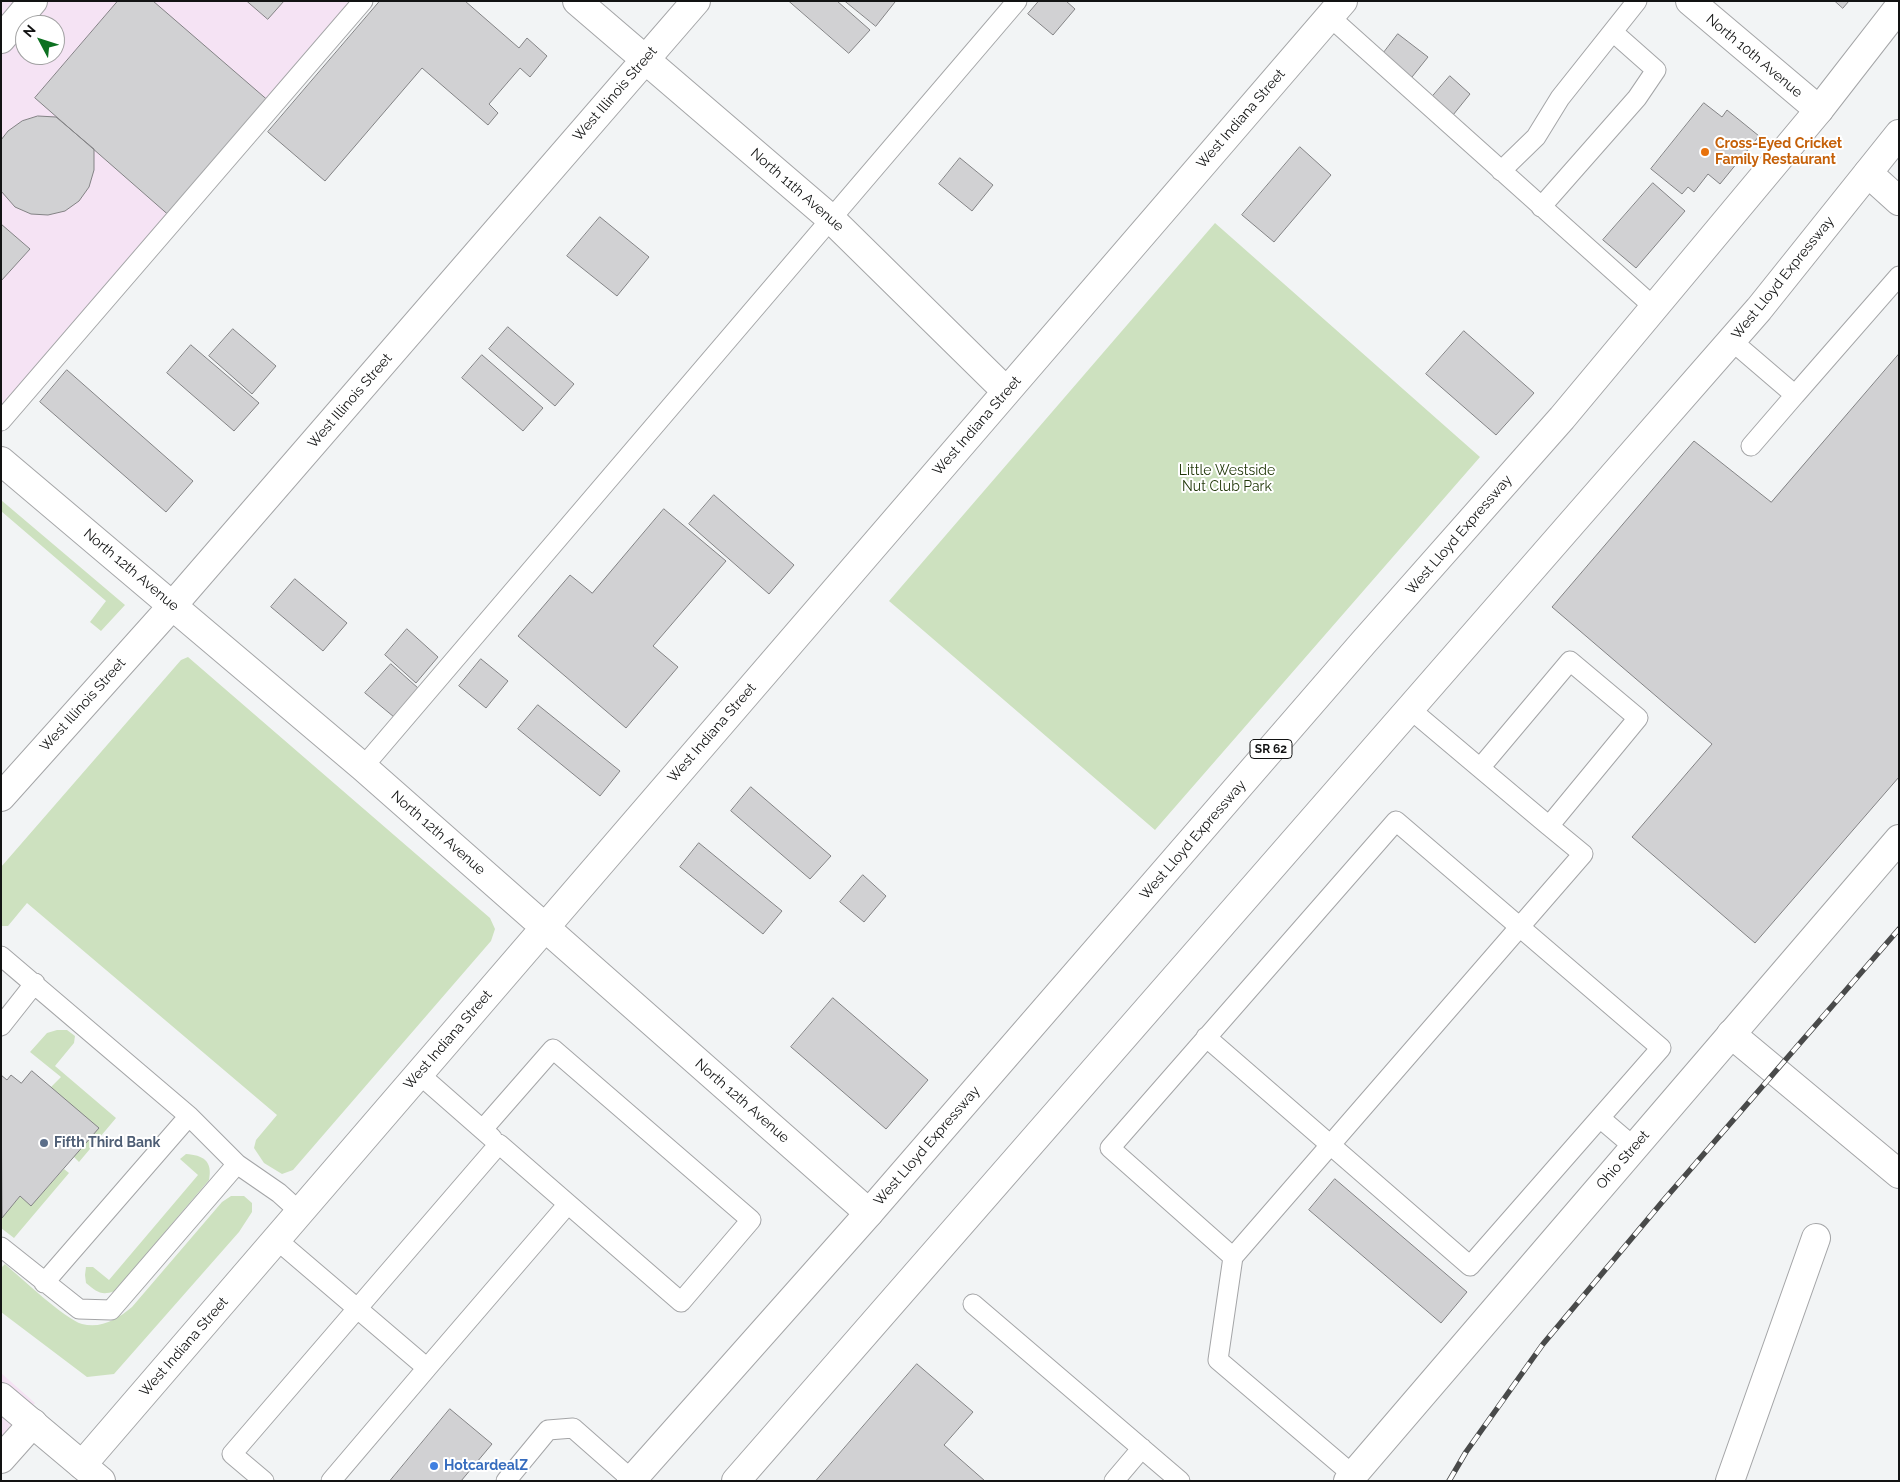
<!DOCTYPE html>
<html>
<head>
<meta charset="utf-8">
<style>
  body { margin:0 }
  #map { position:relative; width:1900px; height:1482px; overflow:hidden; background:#f2f4f5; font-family:Raleway,sans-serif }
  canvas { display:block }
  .frame { position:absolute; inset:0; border:2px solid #121313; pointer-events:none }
  .north { position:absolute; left:15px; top:15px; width:50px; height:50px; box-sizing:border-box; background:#fff; border:1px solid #a0a1a1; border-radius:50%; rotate:310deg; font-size:14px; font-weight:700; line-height:20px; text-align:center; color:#121313 }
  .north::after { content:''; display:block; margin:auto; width:18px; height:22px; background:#0d7121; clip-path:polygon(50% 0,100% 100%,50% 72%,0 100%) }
</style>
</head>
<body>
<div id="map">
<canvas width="1900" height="1482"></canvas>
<div class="frame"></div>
<div class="north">N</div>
</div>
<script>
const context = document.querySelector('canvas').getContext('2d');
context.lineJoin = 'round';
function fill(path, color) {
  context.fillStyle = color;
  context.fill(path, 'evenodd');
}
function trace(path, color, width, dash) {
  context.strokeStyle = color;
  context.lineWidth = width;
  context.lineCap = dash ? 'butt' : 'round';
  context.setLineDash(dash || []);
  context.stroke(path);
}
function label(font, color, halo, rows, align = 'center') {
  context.font = font + ' Raleway,sans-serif';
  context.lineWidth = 4;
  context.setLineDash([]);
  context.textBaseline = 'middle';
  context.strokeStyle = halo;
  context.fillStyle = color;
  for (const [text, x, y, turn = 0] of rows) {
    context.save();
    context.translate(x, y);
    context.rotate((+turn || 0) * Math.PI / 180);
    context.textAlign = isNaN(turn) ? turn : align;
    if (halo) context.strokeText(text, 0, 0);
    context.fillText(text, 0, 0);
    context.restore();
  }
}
const commercial = new Path2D(`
  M 1,1 L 371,1 L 1,434 ZM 25,25 L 55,25 L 55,55 L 25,55 Z
  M 1,1373 L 35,1403 L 1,1442 Z`);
const green = new Path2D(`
  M 1215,223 L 1480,457 L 1155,830 L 889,601 Z
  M 1,500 L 125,605 L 101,631 L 90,622 L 106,601 L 1,511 Z
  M 188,657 L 490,918 L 495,929 L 491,941 L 293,1170 L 282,1174 L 264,1163 L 254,1148 L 256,1140 L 277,1115 L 27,903 L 8,926 L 1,926 L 1,867 L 181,660 Z
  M 57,1030 L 67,1030 L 75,1036 L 74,1043 L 55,1066 L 116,1118 L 79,1162 L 74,1157 L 51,1087 L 61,1077 L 30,1052 L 47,1033 Z
  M 186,1154 C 203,1155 213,1161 209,1180 L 115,1291 C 101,1296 97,1292 86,1283 L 85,1275 L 86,1267 L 93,1267 L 109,1280 L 198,1175 L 180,1159 Z
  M 64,1169 L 69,1173 L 14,1238 L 1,1228 L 1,1218 L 20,1196 L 31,1205 Z
  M 231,1196 L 244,1196 L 252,1203 L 252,1212 L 239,1232 L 114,1374 L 87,1377 L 1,1312 L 1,1268 L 5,1264 C 21,1278 65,1319 82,1324 C 101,1329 118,1319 132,1307 L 222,1202 Z`);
const building = new Path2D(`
  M 118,1 L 153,1 L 271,103 L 172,218 L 35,98 Z
  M 247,1 L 284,1 L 268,19 Z
  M 380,1 L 465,1 L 519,48 L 527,38 L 547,56 L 530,77 L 520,68 L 489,104 L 498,113 L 488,125 L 422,68 L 325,181 L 268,132 Z
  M 789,1 L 837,1 L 870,30 L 849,53 Z
  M 845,1 L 895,1 L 895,2 L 876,26 Z
  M 1039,1 L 1066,1 L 1075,9 L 1053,35 L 1028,14 Z
  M 1835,1 L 1849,1 L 1843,8 Z
  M 1398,34 L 1428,57 L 1408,82 L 1379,59 Z
  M 1450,76 L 1470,94 L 1453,115 L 1432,97 Z
  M 1704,103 L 1722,117 L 1727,110 L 1759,136 L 1720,184 L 1708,174 L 1694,192 L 1688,187 L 1682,194 L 1651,169 Z
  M 38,116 L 56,117 L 94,149 L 94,170 L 89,187 L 79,201 L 65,211 L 48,215 L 31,214 L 15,207 L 1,191 L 1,140 L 8,131 L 22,121 Z
  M 1300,147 L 1331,175 L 1274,242 L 1242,215 Z
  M 960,158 L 993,185 L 972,211 L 939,184 Z
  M 1653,183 L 1685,211 L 1636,268 L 1603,240 Z
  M 600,217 L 649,257 L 617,296 L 567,256 Z
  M 1,224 L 30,249 L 1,281 Z
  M 508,327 L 574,384 L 555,406 L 489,349 Z
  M 233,329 L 276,366 L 252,394 L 209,356 Z
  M 1464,331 L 1534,393 L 1496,435 L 1426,374 Z
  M 191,345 L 259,403 L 234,431 L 167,373 Z
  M 1899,354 L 1899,777 L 1755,943 L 1632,837 L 1712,744 L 1552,607 L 1694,441 L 1771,502 Z
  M 482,355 L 543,408 L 523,431 L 462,378 Z
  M 67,370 L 193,481 L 166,512 L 40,402 Z
  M 714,495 L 794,565 L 769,594 L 689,524 Z
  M 664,509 L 726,561 L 653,646 L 678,667 L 626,728 L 518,636 L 570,575 L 592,593 Z
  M 295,579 L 347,623 L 323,651 L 271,607 Z
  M 407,629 L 438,657 L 416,683 L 385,655 Z
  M 481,659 L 508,681 L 486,708 L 459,686 Z
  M 391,664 L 418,688 L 394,717 L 365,693 Z
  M 538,705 L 620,771 L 600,796 L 518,729 Z
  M 751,787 L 831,856 L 810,879 L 731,811 Z
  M 699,843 L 782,911 L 763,934 L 680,867 Z
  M 863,875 L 886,896 L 864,922 L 840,902 Z
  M 833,998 L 928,1080 L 886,1129 L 791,1047 Z
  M 32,1071 L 99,1128 L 31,1206 L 20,1196 L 2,1218 L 1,1075 L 7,1080 L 11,1075 L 21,1083 Z
  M 1335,1179 L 1467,1292 L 1441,1323 L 1309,1210 Z
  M 917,1364 L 973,1412 L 944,1445 L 985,1481 L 816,1481 Z
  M 450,1409 L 492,1444 L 461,1481 L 390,1481 Z`);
const lane = new Path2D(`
  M 1330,17 L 1655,308
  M 1501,171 L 1536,137 L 1560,98 L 1637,1
  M 1541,207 L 1637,98 L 1656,70 L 1613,32
  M 1732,341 L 1795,395 L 1899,276
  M 1,421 L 363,1
  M 1751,446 L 1795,395
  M 1410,709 L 1480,768
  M 363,767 L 1017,1
  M 1,956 L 189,1116 L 237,1164 L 279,1193 L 300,1212
  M 1,1026 L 35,983
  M 1206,1037 L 1470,1266 L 1661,1048 L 1396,821 L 1110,1148 L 1233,1257
  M 419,1074 L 492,1138
  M 1600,1118 L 1634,1147
  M 277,1240 L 427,1368 L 331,1481
  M 1,1247 L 79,1309 L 111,1310 L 237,1164
  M 44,1283 L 189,1116
  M 973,1304 L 1180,1481
  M 427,1368 L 568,1204
  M 1353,1475 L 1218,1360 L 1233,1257 L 1583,854 L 1549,826 L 1638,718 L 1570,661 L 1480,768 L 1549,826
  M 264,1481 L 232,1454 L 499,1144 L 681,1302 L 751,1220 L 553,1049 L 483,1129
  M 506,1481 L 548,1430 L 573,1428 L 632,1480
  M 1114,1481 L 1142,1448`);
const street = new Path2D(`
  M 577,1 L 830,218 L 1006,391
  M 1690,1 L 1819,110
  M 1868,173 L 1899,201
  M 1,461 L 363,767 L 869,1213
  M 1,797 L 173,605 L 696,1
  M 1731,1034 L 1899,1174
  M 1,1459 L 33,1423
  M 82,1465 L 1343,1
  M 1730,1481 L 1816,1238`);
const secondary = new Path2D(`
  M 1,39 L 33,1
  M 1348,1481 L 1899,839`);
const primary = new Path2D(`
  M 1,1397 L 101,1481`);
const highway = new Path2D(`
  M 631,1481 L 869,1213 L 1363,643 L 1562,418 L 1819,110 L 1899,7
  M 736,1481 L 1619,469 L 1759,309 L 1899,134`);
const rail = new Path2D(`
  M 1449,1481 L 1466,1452 L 1543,1344 L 1663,1201 L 1899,929`);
const markers = [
  [1705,152,5,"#e8710a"],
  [44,1143,5,"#5c6f8a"],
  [434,1466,5,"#3f7fe0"]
];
const shields = [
  [1271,749,42]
];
const shieldNames = [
  ["SR 62",1271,749]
];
const streetNames = [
  ["North 10th Avenue",1754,56,40],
  ["West Illinois Street",615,94,-49],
  ["West Indiana Street",1241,119,-49],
  ["North 11th Avenue",797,190,41],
  ["West Lloyd Expressway",1783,278,-51],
  ["West Illinois Street",350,401,-49],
  ["West Indiana Street",977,426,-49],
  ["West Lloyd Expressway",1459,535,-49],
  ["North 12th Avenue",131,570,40],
  ["West Illinois Street",83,705,-48],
  ["West Indiana Street",712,733,-49],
  ["North 12th Avenue",438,833,41],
  ["West Lloyd Expressway",1193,840,-49],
  ["West Indiana Street",448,1040,-49],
  ["North 12th Avenue",742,1101,41],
  ["West Lloyd Expressway",927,1146,-49],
  ["Ohio Street",1623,1160,-49],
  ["West Indiana Street",184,1347,-49]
];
const foodNames = [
  ["Cross-Eyed Cricket",1715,144],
  ["Family Restaurant",1715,160]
];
const parkNames = [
  ["Little Westside",1227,471],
  ["Nut Club Park",1227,487]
];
const serviceNames = [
  ["Fifth Third Bank",54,1143]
];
const shopNames = [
  ["HotcardealZ",444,1466]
];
fill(commercial, '#f5e3f4');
fill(green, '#cde1bf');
fill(building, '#d1d1d3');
trace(building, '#838385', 1);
trace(lane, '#a4a5a7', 21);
trace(street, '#a4a5a7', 30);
trace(secondary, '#a4a5a7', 30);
trace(primary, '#a4a5a7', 30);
trace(highway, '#a4a5a7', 30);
trace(lane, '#fff', 19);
trace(street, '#fff', 28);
trace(secondary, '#fff', 28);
trace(primary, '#fff', 28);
trace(highway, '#fff', 28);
trace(rail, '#494a4a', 5.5);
trace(rail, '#fff', 4, [11]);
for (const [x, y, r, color] of markers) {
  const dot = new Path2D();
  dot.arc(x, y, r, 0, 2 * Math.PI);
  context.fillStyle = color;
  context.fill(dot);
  trace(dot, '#fff', 2);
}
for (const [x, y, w] of shields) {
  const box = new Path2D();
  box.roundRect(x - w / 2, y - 9.5, w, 19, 4);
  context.fillStyle = '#fff';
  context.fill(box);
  trace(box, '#121313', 1);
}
label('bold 12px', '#121313', null, shieldNames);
label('14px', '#121313', '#fff', streetNames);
label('bold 14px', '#c56008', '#fff', foodNames, 'left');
label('14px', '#213809', '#fff', parkNames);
label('bold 14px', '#4e5e75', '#fff', serviceNames, 'left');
label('bold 14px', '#366cbe', '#fff', shopNames, 'left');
</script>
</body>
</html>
